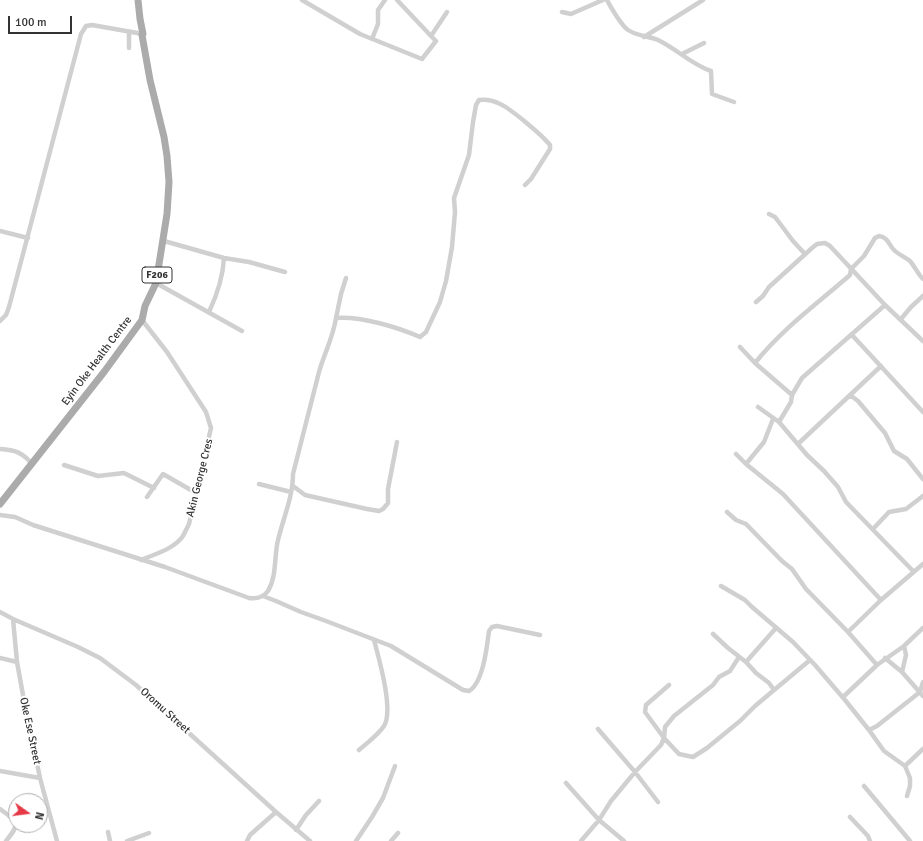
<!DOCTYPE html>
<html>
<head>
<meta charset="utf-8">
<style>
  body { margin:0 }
  #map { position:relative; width:923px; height:841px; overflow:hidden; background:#fff; font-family:Signika,sans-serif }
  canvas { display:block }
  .north { position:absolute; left:8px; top:793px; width:40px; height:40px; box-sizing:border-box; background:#fff; border:1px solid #adadad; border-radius:50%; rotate:104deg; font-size:11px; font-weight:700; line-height:16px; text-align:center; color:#333 }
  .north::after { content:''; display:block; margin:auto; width:14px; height:18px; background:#e63946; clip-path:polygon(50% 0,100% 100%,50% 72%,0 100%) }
  .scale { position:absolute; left:8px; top:16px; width:64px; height:18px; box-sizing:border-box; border:2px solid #333; border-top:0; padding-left:5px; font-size:12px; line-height:14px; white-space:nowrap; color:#333; -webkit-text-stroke:3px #fff; paint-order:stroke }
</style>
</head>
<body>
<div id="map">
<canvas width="923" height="841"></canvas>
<div class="north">N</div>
<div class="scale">100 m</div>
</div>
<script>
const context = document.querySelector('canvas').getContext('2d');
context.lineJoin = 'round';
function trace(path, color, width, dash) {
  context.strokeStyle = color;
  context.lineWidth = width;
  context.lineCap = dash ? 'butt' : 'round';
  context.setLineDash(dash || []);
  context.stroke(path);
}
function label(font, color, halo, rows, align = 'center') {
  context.font = font + ' Signika,sans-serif';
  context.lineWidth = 4;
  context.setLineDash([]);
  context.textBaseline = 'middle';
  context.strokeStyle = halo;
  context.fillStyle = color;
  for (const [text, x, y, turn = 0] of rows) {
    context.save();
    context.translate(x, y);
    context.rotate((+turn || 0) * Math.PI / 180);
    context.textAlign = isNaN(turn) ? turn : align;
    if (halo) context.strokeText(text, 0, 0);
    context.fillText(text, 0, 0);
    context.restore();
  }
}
const minor = new Path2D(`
  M 302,0 L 360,34 L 422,59 L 436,41 L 431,36 L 447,12
  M 397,0 L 431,36
  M 607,0 C 611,8 622,26 628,30 C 637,36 648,36 658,40 C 677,49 692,65 711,71 L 712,94 L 734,102
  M 562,12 L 571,14 L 603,0
  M 644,37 L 703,0
  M 372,39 L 378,24 L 378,10 L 385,0
  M 129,48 L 129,34 L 131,32
  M 682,54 L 704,43
  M 769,214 L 775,217 L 793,241 L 805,254
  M 0,231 L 28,238
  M 164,241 L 224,258 L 249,262 L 285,272
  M 156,283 L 242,331
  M 756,302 L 763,296 L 769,287 L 812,248 L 817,244 L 825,243 L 830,246 L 885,305 L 923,341
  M 209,312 C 217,295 223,277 224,258
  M 336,318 L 341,294 L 346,278
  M 901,319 L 911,307 L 923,296
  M 0,321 L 6,315 L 9,307 L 81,34 L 86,26 L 92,25 L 143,34
  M 852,335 L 923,412
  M 740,347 L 755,363 L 792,395
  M 755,363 C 782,329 818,303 850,275 L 851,269 L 864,256 L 875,238 L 879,236 C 888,237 889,245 894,250 C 899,255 905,257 910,261 C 915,267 918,274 923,279
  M 850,395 L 858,401 L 885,433 L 894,451 L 907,459 L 923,479
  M 758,407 L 779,422 L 807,455 L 824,471 L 838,487 L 846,502 L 914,572
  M 779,422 L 791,402 L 792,395 L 802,378 L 885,305
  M 799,443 L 881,366
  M 0,449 C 15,450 22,452 32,464
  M 736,454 L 746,464 L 783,494 L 881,600
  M 746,464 L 764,442 L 773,419
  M 64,465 L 98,476 L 124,473 L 154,488
  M 259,484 L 291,492
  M 293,486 L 305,495 L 367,509 L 379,511 L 383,509 L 388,503 L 388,489 L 397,442
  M 147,497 L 163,474 L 196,493
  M 727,512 L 736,520 L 746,524 L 782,561 L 792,569 L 806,589 L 848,632 L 877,665
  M 0,515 L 15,517 L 33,525 L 165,567 L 249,598 C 257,599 263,598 268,591 C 277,576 274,556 278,540 C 283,519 293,497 293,474 L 319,372 C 324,354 333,338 336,318 C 361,316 397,327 420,337 L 426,332 L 440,302 L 446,281 L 452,247 L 455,212 L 454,198 L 469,155 L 473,122 L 476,105 L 479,100 C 486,99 492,100 498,103 C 509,107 542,135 550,145 L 550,149 L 531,179 L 525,185
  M 873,529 L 889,512 L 906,509 L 923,496
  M 141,560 C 155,554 174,549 183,536 C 185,532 187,528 189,524 L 211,428 L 206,412 L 167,352 L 142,320
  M 721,586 L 745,600 L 752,607 L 793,642 L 815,665 L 845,700 L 869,730 L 884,751 L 905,766 L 910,778 L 910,786 L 907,796
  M 263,596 L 276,601 L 301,612 L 326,621 L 391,646 L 463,690 L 469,691 C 483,683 487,647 489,631 L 492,627 L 497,626 L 540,635
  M 0,612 L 13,619 L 78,647 L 100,658 L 136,685 L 276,812 L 310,841
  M 13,619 L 17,662 L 25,706 L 40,778 L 57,841
  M 848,632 L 881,600 L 923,564
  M 713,634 L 728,648 L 746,662 L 756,673 L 769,683 L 774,690
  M 0,658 L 17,662
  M 885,658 L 902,672 L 923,696
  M 746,662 L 776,628
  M 902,672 L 906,655 L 904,646
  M 669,685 L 646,705 L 645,712 L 664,738 L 679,754 L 693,757 L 707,748 L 740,721 L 755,706 L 810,660
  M 843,697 L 877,665 L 904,646 L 923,628
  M 598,729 L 635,772 L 658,802
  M 869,730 L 877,726 L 920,692 L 923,682
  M 359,750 C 367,743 378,735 384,726 C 394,710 379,659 374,640
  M 905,766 L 923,749
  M 0,771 L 40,778
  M 566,783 L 599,820 L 624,841
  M 864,786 L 910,841
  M 0,809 C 18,822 21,823 6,841
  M 850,817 L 868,836 L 870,841
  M 296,830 L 306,815 L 319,801
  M 108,832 L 110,841
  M 127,841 L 149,833
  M 247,841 L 250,835 L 276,812
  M 356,841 L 372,817 L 383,798 L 395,766
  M 391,841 L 398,833
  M 581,841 L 599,820 L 611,801 L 635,772 L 661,745 L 664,738 L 665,727 L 674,716 L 713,685 L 719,677 L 730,671 L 739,657`);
const primary = new Path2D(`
  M 0,504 L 104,372 L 142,320 L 145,306 L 156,283 L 167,214 L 169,182 L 167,156 L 164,137 L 150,80 L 142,35 L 143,34 L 140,19 L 138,0`);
const shields = [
  [157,275,30]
];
const shieldNames = [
  ["F206",157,275]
];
const streetNames = [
  ["Eyin Oke Health Centre",97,361,-53],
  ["Akin George Cres",200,478,-76],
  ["Oromu Street",165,711,42],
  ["Oke Ese Street",30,731,78]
];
trace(minor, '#d0d0d0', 4.5);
trace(primary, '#ababab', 7);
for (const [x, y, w] of shields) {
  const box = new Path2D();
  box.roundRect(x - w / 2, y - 8, w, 16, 3);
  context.fillStyle = '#fff';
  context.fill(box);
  trace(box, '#333', 1);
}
label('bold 10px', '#333', null, shieldNames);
label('11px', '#333', '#fff', streetNames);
</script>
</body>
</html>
